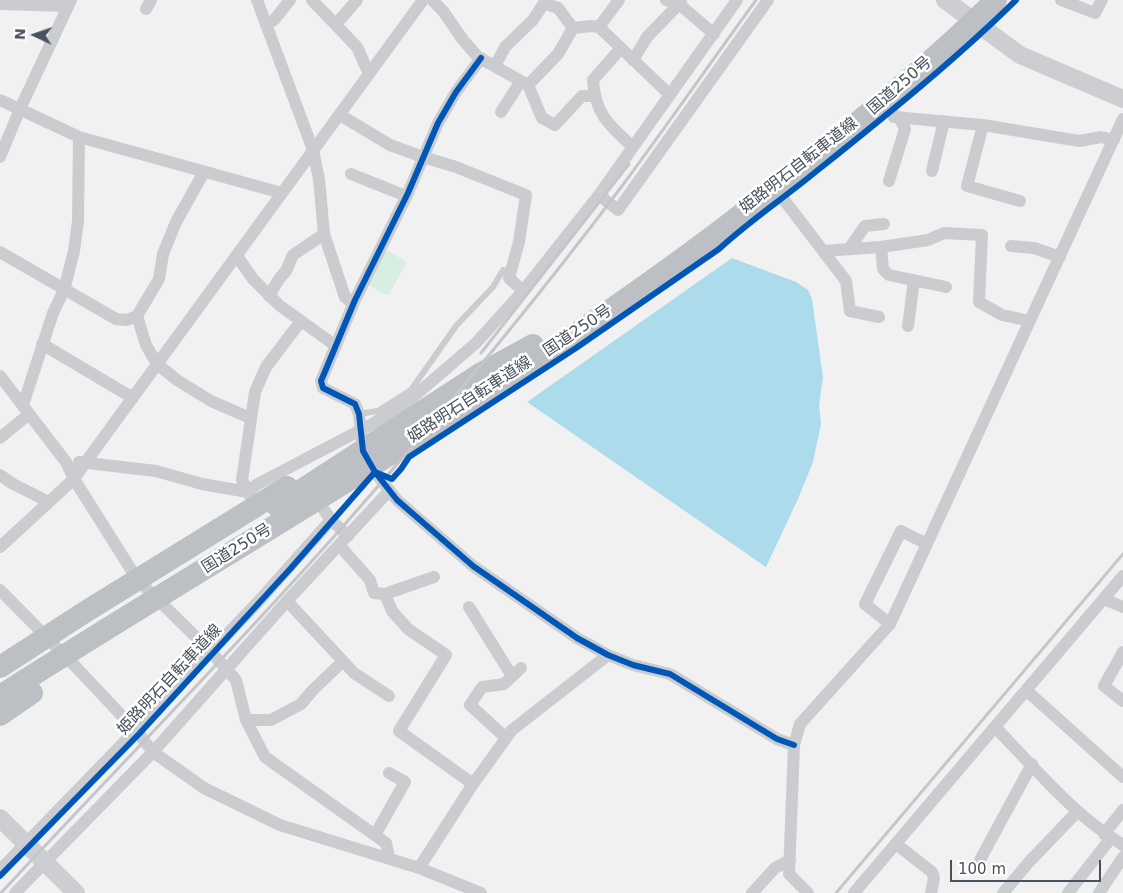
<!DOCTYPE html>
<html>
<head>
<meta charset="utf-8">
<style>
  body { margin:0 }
  #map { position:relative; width:1123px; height:893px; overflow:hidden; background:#f1f1f1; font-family:"DejaVu Sans",sans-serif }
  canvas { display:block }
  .north { position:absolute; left:10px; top:10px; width:50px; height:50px; -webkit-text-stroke:4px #fff; paint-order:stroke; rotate:273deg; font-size:14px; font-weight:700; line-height:20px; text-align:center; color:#48525d }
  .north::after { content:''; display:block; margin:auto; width:18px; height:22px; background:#48525d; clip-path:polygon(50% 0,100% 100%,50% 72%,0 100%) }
  .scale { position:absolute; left:950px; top:860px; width:151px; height:22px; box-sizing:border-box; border:2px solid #48525d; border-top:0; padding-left:6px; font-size:15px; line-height:18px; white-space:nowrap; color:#48525d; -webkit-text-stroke:4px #fff; paint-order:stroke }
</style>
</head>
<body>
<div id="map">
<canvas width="1123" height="893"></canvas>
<div class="north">N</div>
<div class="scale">100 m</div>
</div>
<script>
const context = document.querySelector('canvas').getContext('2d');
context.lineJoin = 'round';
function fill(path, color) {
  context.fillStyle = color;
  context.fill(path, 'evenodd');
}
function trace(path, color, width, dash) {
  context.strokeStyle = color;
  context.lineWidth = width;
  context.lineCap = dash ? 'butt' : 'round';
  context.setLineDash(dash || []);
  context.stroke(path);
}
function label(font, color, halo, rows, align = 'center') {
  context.font = font + ' "DejaVu Sans","Noto Sans JP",sans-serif';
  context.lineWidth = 5;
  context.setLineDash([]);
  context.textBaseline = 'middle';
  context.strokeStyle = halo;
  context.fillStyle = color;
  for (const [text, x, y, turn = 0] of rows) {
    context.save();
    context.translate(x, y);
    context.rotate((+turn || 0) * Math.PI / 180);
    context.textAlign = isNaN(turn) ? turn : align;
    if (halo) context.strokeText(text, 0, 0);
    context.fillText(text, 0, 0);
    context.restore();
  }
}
const green = new Path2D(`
  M 386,250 L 407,262 L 388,296 L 367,284 Z`);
const water = new Path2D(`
  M 732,258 L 796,282 L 808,290 L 812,299 L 823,378 L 819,405 L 821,424 L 813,462 L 798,499 L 766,567 L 527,402 Z`);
const lane = new Path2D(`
  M 359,414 L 378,411 L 411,390 L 456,326 L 493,287 L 503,270`);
const street = new Path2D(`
  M 257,0 L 313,150 L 319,179 L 324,234 L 345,297 L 353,304
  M 312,0 L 357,47 L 369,74
  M 432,0 L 443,11 L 463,40 L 478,57 L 528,85 L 542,118 L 555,125 L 582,96 L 594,96
  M 666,0 L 679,4 L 714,34
  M 1061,0 L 1095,13 L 1102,0
  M 0,4 L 68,6
  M 146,9 L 151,0
  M 336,24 L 357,0
  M 266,25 L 274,20 L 290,0
  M 599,27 L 619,0
  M 621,48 L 593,80 C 595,114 609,125 633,147
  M 481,58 L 456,92 L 438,123 L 408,193 L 355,300 L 321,381 L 323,388 L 355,404 L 359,414 L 363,451 L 375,472 L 397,500 L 473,566 L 577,638 L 608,655 L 633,665 L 670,674 L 777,739 L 794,745
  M 633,60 L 647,37 L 679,4 L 681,0
  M 495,66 L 505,47 L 533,20 L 544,3 L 558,8 L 573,28
  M 528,85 L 558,54 L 573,28 L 591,26 L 599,27 L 670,95
  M 0,100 L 79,137 L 282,193
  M 883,102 L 892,110 L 894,117 L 983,125 L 1079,141 L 1101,137 L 1114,140
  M 501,112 L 521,81
  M 340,115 L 390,145 L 423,157 L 456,167 L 526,195 L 519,242 L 509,278 L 523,291
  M 983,125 L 967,186 L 1020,201
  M 0,157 L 20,109 L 71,0
  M 932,171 L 944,121
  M 351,174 L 406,196
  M 889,181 L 905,129 L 899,117
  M 775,188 L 846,281 L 850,311 L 879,317
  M 599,195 L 618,210 L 768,0
  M 1011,246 L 1034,248 L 1060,257
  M 881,247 L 883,269 L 889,275 L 946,287
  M 849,249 L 865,226 L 884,224
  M 823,251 L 881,247 L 928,240 L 944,233 L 982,235 L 979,302 L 1002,315 L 1030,321
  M 0,252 L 116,319 L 127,320 L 137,316 L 159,279 L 163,254 L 176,222 L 204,172
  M 237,256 L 253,279 L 279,305 L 336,346
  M 269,296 L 279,279 L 286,271 L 293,255 L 324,234
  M 137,316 L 146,345 L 157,364 L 177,380 L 211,401 L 250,418
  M 301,321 L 266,367 L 255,392 L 242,480 L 248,492 L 256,485 L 374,423 L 404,405 L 476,343 L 523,291 L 599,195 L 737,0
  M 908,326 L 914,280
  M 42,344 L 133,398
  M 0,376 L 66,462 L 74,479 L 137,579 L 212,653 L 236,680 L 246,720 L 265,757 L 386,843 L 389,858
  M 23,405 L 53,313 L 64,290 L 74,251 L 78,221 L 79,137
  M 0,438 L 29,414
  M 79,462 L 156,471 L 202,484 L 248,492 L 250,496
  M 0,475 L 13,484 L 49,502
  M 322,507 L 331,520 L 348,536
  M 339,545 L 370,580 L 374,593 L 385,594 L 434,577
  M 0,547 L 74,479 L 85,463 C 198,309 311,155 423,0
  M 0,590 L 74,665 L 139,734 L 153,752 L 204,788 L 280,825 L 419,868 L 481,893
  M 385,594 L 392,611 L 408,629 L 446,655 L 399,731 L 473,784
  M 1104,599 L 1123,607
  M 287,601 L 354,673 L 389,696
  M 469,607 L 512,676
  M 890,624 L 865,604 L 901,531 L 927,544
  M 1123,652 L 1104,686 L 1123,701
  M 1026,690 L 1123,777
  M 246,720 L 271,720 L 301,704 L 312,691 L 343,661
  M 995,727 C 1035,768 1073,815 1123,845
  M 506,738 L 470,705 L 482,687 L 504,684 L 521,668
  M 1104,834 L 1123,810
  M 375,835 L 405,782 L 389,773
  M 896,844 L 932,872 L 934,878 L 931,893
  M 980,860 L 1032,764
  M 419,868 L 473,784 L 512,730 L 608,655
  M 0,870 L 135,731 L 257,603 L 331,520
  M 15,893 L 153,752 L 287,601 L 389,491
  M 752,893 L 775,868 L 790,860
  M 808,893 L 789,874 L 794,745 L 800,724 L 890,624 L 1123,119
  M 854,893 L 1123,576
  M 1003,893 L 1029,862 L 1078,811
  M 1068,893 L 1111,838
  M 1099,893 L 1123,857`);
const secondary = new Path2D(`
  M 945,0 L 1020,55 L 1123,99
  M 0,818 L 76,893`);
const highway = new Path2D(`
  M 277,506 L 480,374 L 533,345
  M 0,667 L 85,612 L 287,487
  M 0,696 C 230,549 470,415 690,253 C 733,222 774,189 816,156 C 878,106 939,56 996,0
  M 0,715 L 32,693`);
const rail = new Path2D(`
  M 481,353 L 629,164
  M 1,893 C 113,772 229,655 338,532 C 437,420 532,306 622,186 C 667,125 711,62 756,0
  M 836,893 L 1123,554`);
const cycleway = new Path2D(`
  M 481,58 L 456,92 L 438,123 L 408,193 L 355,300 L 321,381 L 323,388 L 355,404 L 359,414 L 363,451 L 375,472 L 397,500 L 473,566 L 577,638 L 608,655 L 633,665 L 670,674 L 777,739 L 794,745
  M 0,876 L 139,734 L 291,568 L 375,472 L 392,479 L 401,469 L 409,457 L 576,348 L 719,249 C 747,223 778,202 808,178 C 879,121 951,64 1016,0`);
const streetNames = [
  ["国道250号",900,86,-41],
  ["姫路明石自転車道線",799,166,-38],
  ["国道250号",578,331,-34],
  ["姫路明石自転車道線",470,400,-33],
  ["国道250号",237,549,-32],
  ["姫路明石自転車道線",170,680,-47]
];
fill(green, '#d6efe2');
fill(water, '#acdbec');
trace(lane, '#cacccf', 6);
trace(street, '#cacccf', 12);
trace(secondary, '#ccced1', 18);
trace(highway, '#bcc0c5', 22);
trace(rail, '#c5c6c9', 3);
trace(cycleway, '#0057b8', 6);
label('16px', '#48525d', '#fff', streetNames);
</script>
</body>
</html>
